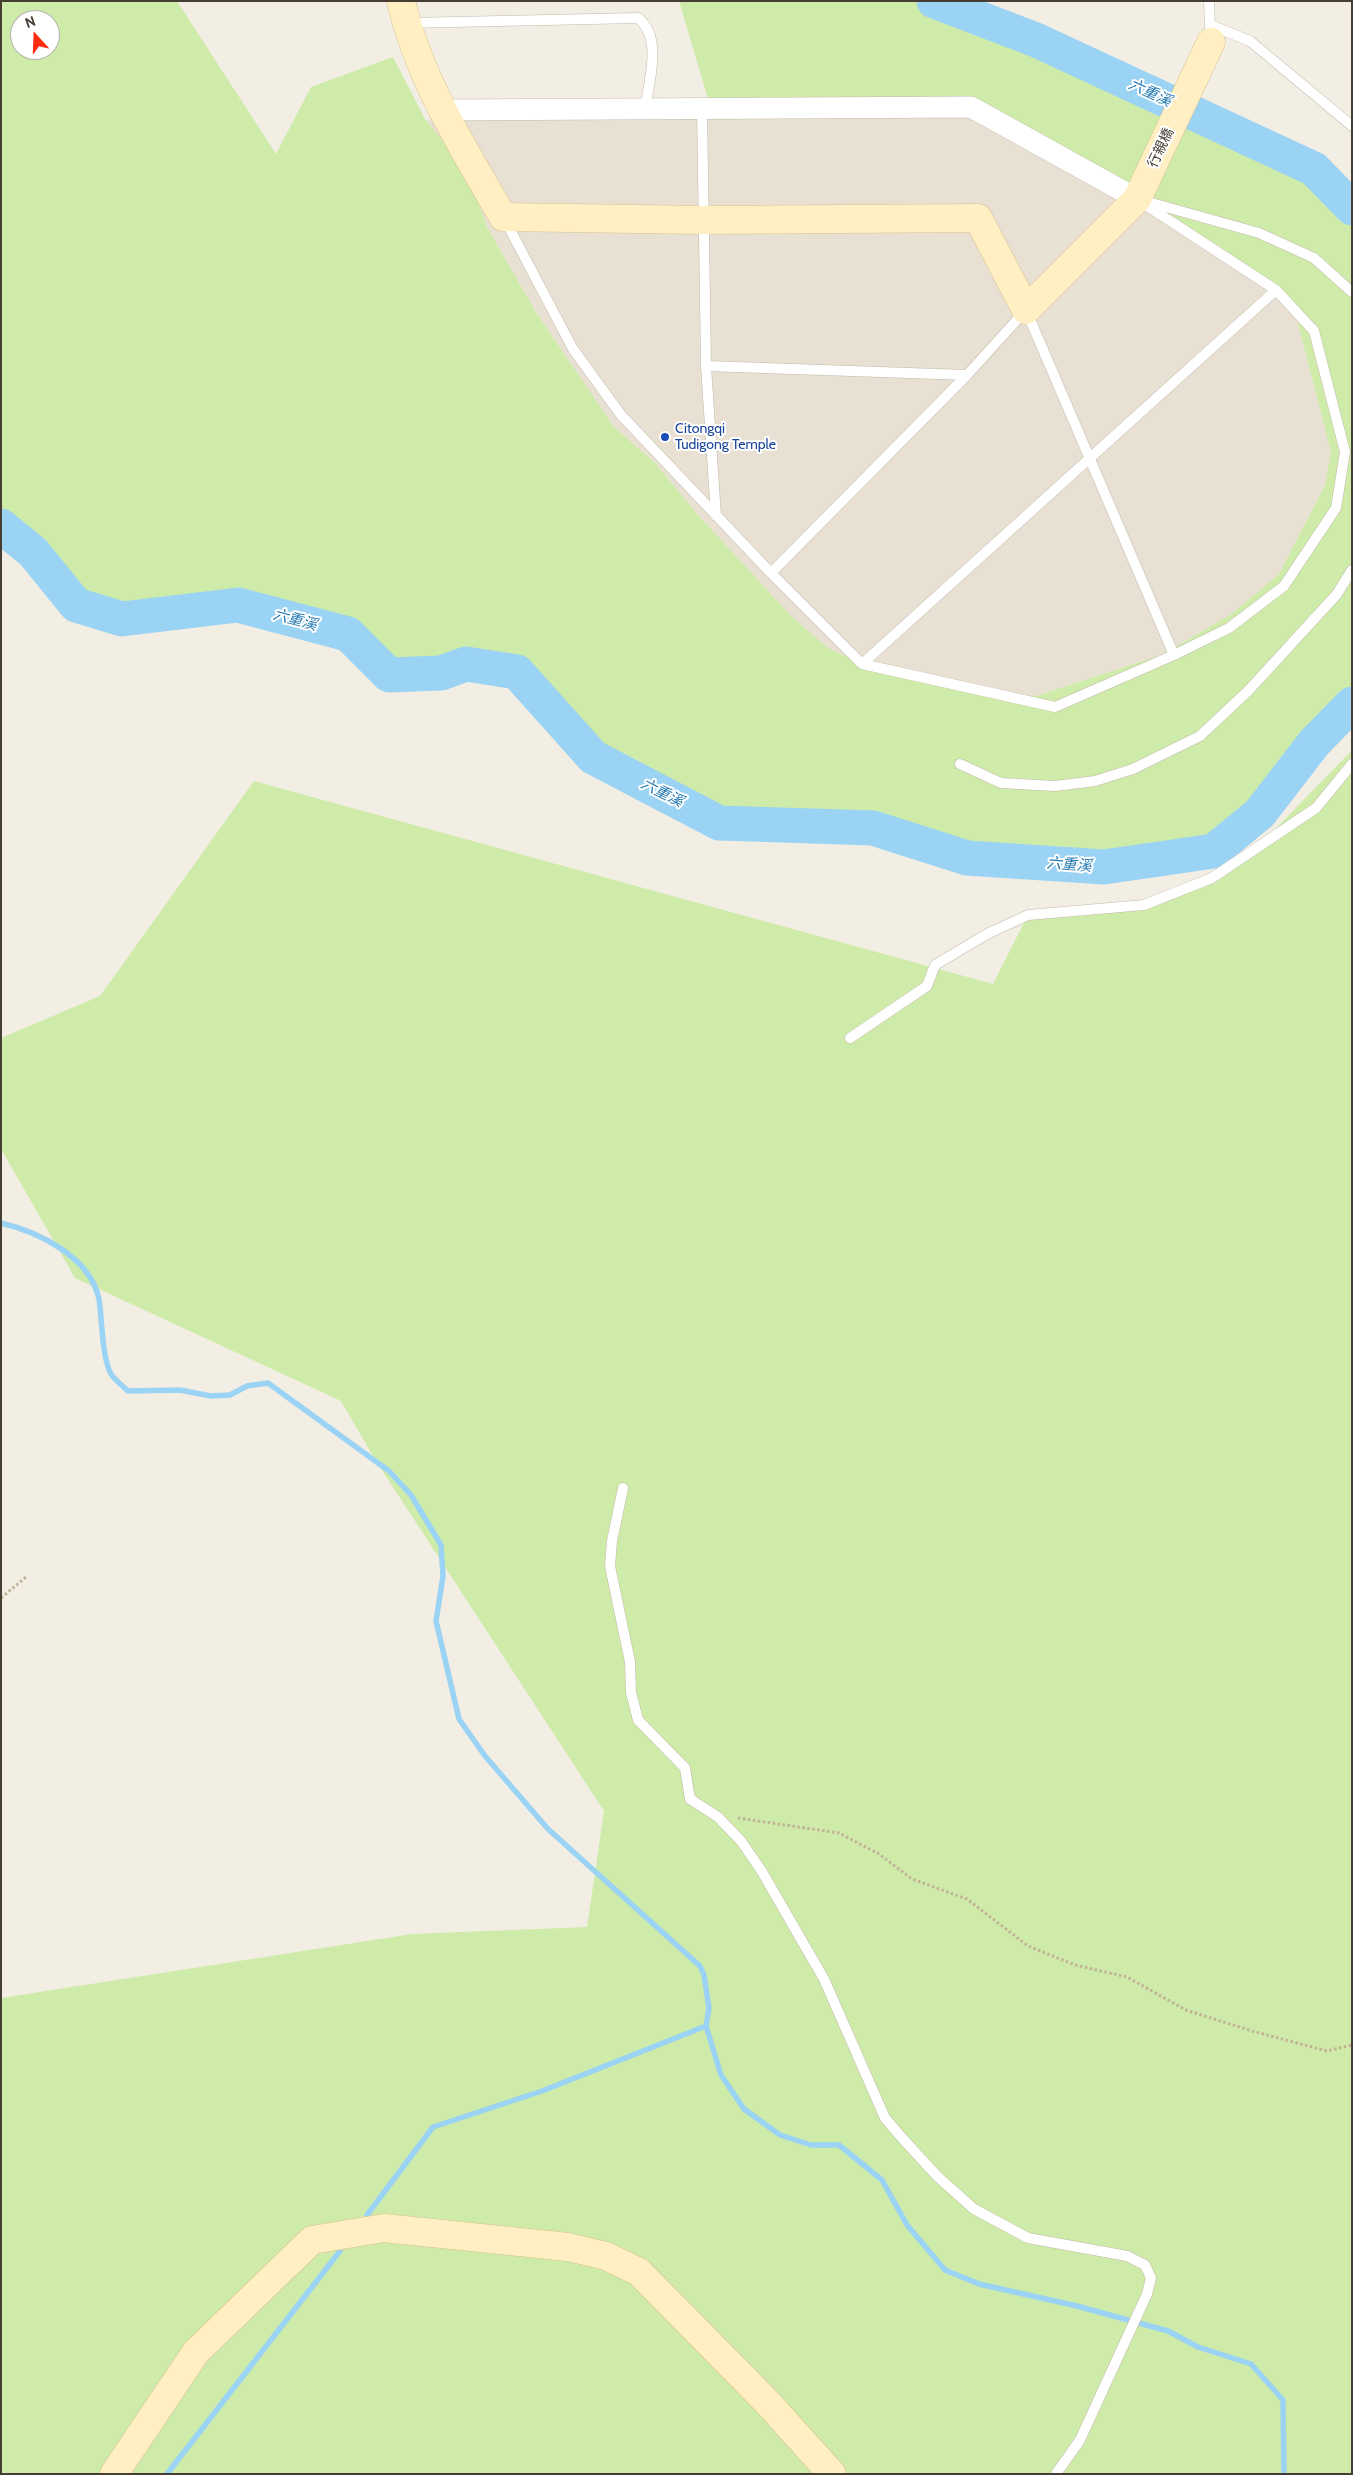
<!DOCTYPE html>
<html>
<head>
<meta charset="utf-8">
<style>
  body { margin:0 }
  #map { position:relative; width:1353px; height:2475px; overflow:hidden; background:#f3eee4; font-family:Cabin,sans-serif }
  canvas { display:block }
  .frame { position:absolute; inset:0; border:2px solid #463e34; pointer-events:none }
  .north { position:absolute; left:10px; top:10px; width:50px; height:50px; box-sizing:border-box; background:#fff; border:1px solid #b5b2ae; border-radius:50%; rotate:340deg; font-size:14px; font-weight:700; line-height:20px; text-align:center; color:#463e34 }
  .north::after { content:''; display:block; margin:auto; width:18px; height:22px; background:#ff2d10; clip-path:polygon(50% 0,100% 100%,50% 72%,0 100%) }
</style>
</head>
<body>
<div id="map">
<canvas width="1353" height="2475"></canvas>
<div class="frame"></div>
<div class="north">N</div>
</div>
<script>
const context = document.querySelector('canvas').getContext('2d');
context.lineJoin = 'round';
function fill(path, color) {
  context.fillStyle = color;
  context.fill(path, 'evenodd');
}
function trace(path, color, width, dash) {
  context.strokeStyle = color;
  context.lineWidth = width;
  context.lineCap = dash ? 'butt' : 'round';
  context.setLineDash(dash || []);
  context.stroke(path);
}
function label(font, color, halo, rows, align = 'center') {
  context.font = font + ' Cabin,"Noto Sans TC",sans-serif';
  context.lineWidth = 4;
  context.setLineDash([]);
  context.textBaseline = 'middle';
  context.strokeStyle = halo;
  context.fillStyle = color;
  for (const [text, x, y, turn = 0] of rows) {
    context.save();
    context.translate(x, y);
    context.rotate((+turn || 0) * Math.PI / 180);
    context.textAlign = isNaN(turn) ? turn : align;
    if (halo) context.strokeText(text, 0, 0);
    context.fillText(text, 0, 0);
    context.restore();
  }
}
const residential = new Path2D(`
  M 961,98 L 1137,199 L 1261,282 L 1295,312 L 1331,452 L 1325,485 L 1279,574 L 1230,615 L 1161,655 L 1036,696 L 977,691 L 860,663 L 828,648 L 792,617 L 699,516 L 655,463 L 613,426 L 536,312 L 488,229 L 466,170 L 425,120 L 709,102 Z`);
const green = new Path2D(`
  M 1,1 L 177,1 L 276,154 L 311,87 L 393,57 L 425,119 L 466,170 L 488,229 L 536,312 L 613,426 L 655,463 L 699,516 L 792,617 L 828,648 L 860,663 L 977,691 L 1036,696 L 1161,655 L 1230,615 L 1279,574 L 1325,485 L 1331,452 L 1295,312 L 1278,289 L 961,98 L 709,102 L 679,1 L 934,1 L 1036,40 L 1314,169 L 1352,208 L 1352,704 L 1314,743 L 1260,813 L 1214,851 L 1104,867 L 967,858 L 873,828 L 719,823 L 593,757 L 516,672 L 466,664 L 441,673 L 389,675 L 348,634 L 238,605 L 122,619 L 76,605 L 33,552 L 1,526 ZM 20,20 L 50,20 L 50,50 L 20,50 Z
  M 1352,750 L 1352,2474 L 1,2474 L 1,1998 L 412,1934 L 587,1927 L 604,1811 L 374,1458 L 341,1401 L 75,1278 L 1,1149 L 1,1038 L 100,996 L 254,781 L 993,984 L 1028,915 L 1144,905 L 1254,851 Z`);
const stream = new Path2D(`
  M 1,1223 C 39,1232 90,1257 99,1299 C 102,1318 102,1358 111,1374 C 115,1380 123,1386 128,1391 L 180,1390 L 211,1396 L 230,1395 L 247,1386 L 268,1383 L 389,1471 L 411,1495 L 441,1545 L 443,1576 L 436,1621 L 459,1719 L 485,1756 L 548,1829 L 700,1966 L 704,1975 L 709,2008 L 706,2026 L 721,2075 L 744,2109 L 780,2135 L 811,2145 L 839,2145 L 882,2180 L 907,2225 L 945,2270 L 979,2284 L 1077,2306 L 1168,2331 L 1198,2347 L 1251,2364 L 1283,2400 L 1284,2474
  M 367,2215 L 433,2127 L 542,2091 L 706,2026
  M 167,2474 L 340,2251`);
const river = new Path2D(`
  M 934,1 L 1036,40 L 1314,169 L 1352,208
  M 1,526 L 33,552 L 76,605 L 122,619 L 238,605 L 348,634 L 389,675 L 441,673 L 466,664 L 517,672 L 593,757 L 719,823 L 873,828 L 967,858 L 1104,867 L 1214,851 L 1260,813 L 1314,743 L 1352,704`);
const path = new Path2D(`
  M 1,1598 L 26,1577
  M 738,1818 L 839,1833 L 879,1854 L 912,1879 L 967,1899 L 1028,1946 L 1075,1965 L 1127,1977 L 1186,2010 L 1252,2031 L 1327,2051 L 1352,2045`);
const lane = new Path2D(`
  M 1209,1 L 1210,31
  M 408,23 L 638,18 C 663,38 649,81 645,109
  M 1210,25 L 1250,41 L 1352,126
  M 702,107 L 706,366 L 716,516
  M 1148,202 L 1259,233 L 1314,258 L 1352,292
  M 505,220 L 573,349 L 621,415 L 771,573 L 862,664 L 1055,707 L 1174,655 L 1229,628 L 1284,586 L 1336,508 L 1345,452 L 1314,331 L 1276,290 L 1138,200
  M 706,366 L 967,375
  M 771,573 L 967,375 L 1026,310 L 1174,655
  M 862,664 L 1276,290
  M 960,764 L 1001,783 L 1055,786 L 1095,781 L 1133,769 L 1200,736 L 1249,690 L 1337,594 L 1352,570
  M 850,1038 L 927,986 L 935,965 L 987,934 L 1028,915 L 1144,905 L 1212,878 L 1316,808 L 1352,764
  M 623,1488 L 612,1541 L 610,1566 L 630,1662 L 631,1692 L 638,1720 L 685,1768 L 690,1799 L 718,1817 L 741,1841 L 761,1870 L 824,1979 L 885,2118 L 903,2139 L 938,2177 L 974,2209 L 1028,2238 L 1127,2256 L 1145,2265 L 1151,2278 L 1147,2294 L 1080,2440 L 1056,2474`);
const street = new Path2D(`
  M 441,110 L 971,107 L 1137,199`);
const secondary = new Path2D(`
  M 401,1 C 419,79 463,148 503,217 L 705,220 L 978,218 L 1026,310 L 1137,199 L 1211,42
  M 114,2474 L 196,2352 L 312,2240 L 384,2228 L 568,2247 L 606,2256 L 639,2272 L 768,2403 L 832,2474`);
const markers = [
  [665,437,5,"#1a4fb4"]
];
const streetNames = [
  ["行親橋",1161,148,-65]
];
const transitNames = [
  ["Citongqi",675,429],
  ["Tudigong Temple",675,445]
];
const waterNames = [
  ["六重溪",1150,93,25],
  ["六重溪",295,620,15],
  ["六重溪",662,793,27],
  ["六重溪",1069,865,4]
];
fill(residential, '#e8e0d2');
fill(green, '#cfeba9');
trace(stream, '#9bd3f5', 5.5);
trace(river, '#9bd3f5', 35);
trace(lane, '#c2b9a9', 11);
trace(street, '#c2b9a9', 22);
trace(secondary, '#d6c290', 29);
trace(path, '#c2b296', 3, [2.5, 2.5]);
trace(lane, '#fff', 10);
trace(street, '#fff', 21);
trace(secondary, '#ffefc3', 28);
for (const [x, y, r, color] of markers) {
  const dot = new Path2D();
  dot.arc(x, y, r, 0, 2 * Math.PI);
  context.fillStyle = color;
  context.fill(dot);
  trace(dot, '#fff', 2);
}
label('14px', '#463e34', '#fff', streetNames);
label('14px', '#164399', '#fff', transitNames, 'left');
label('italic 15px', '#247ab2', '#fff', waterNames);
</script>
</body>
</html>
